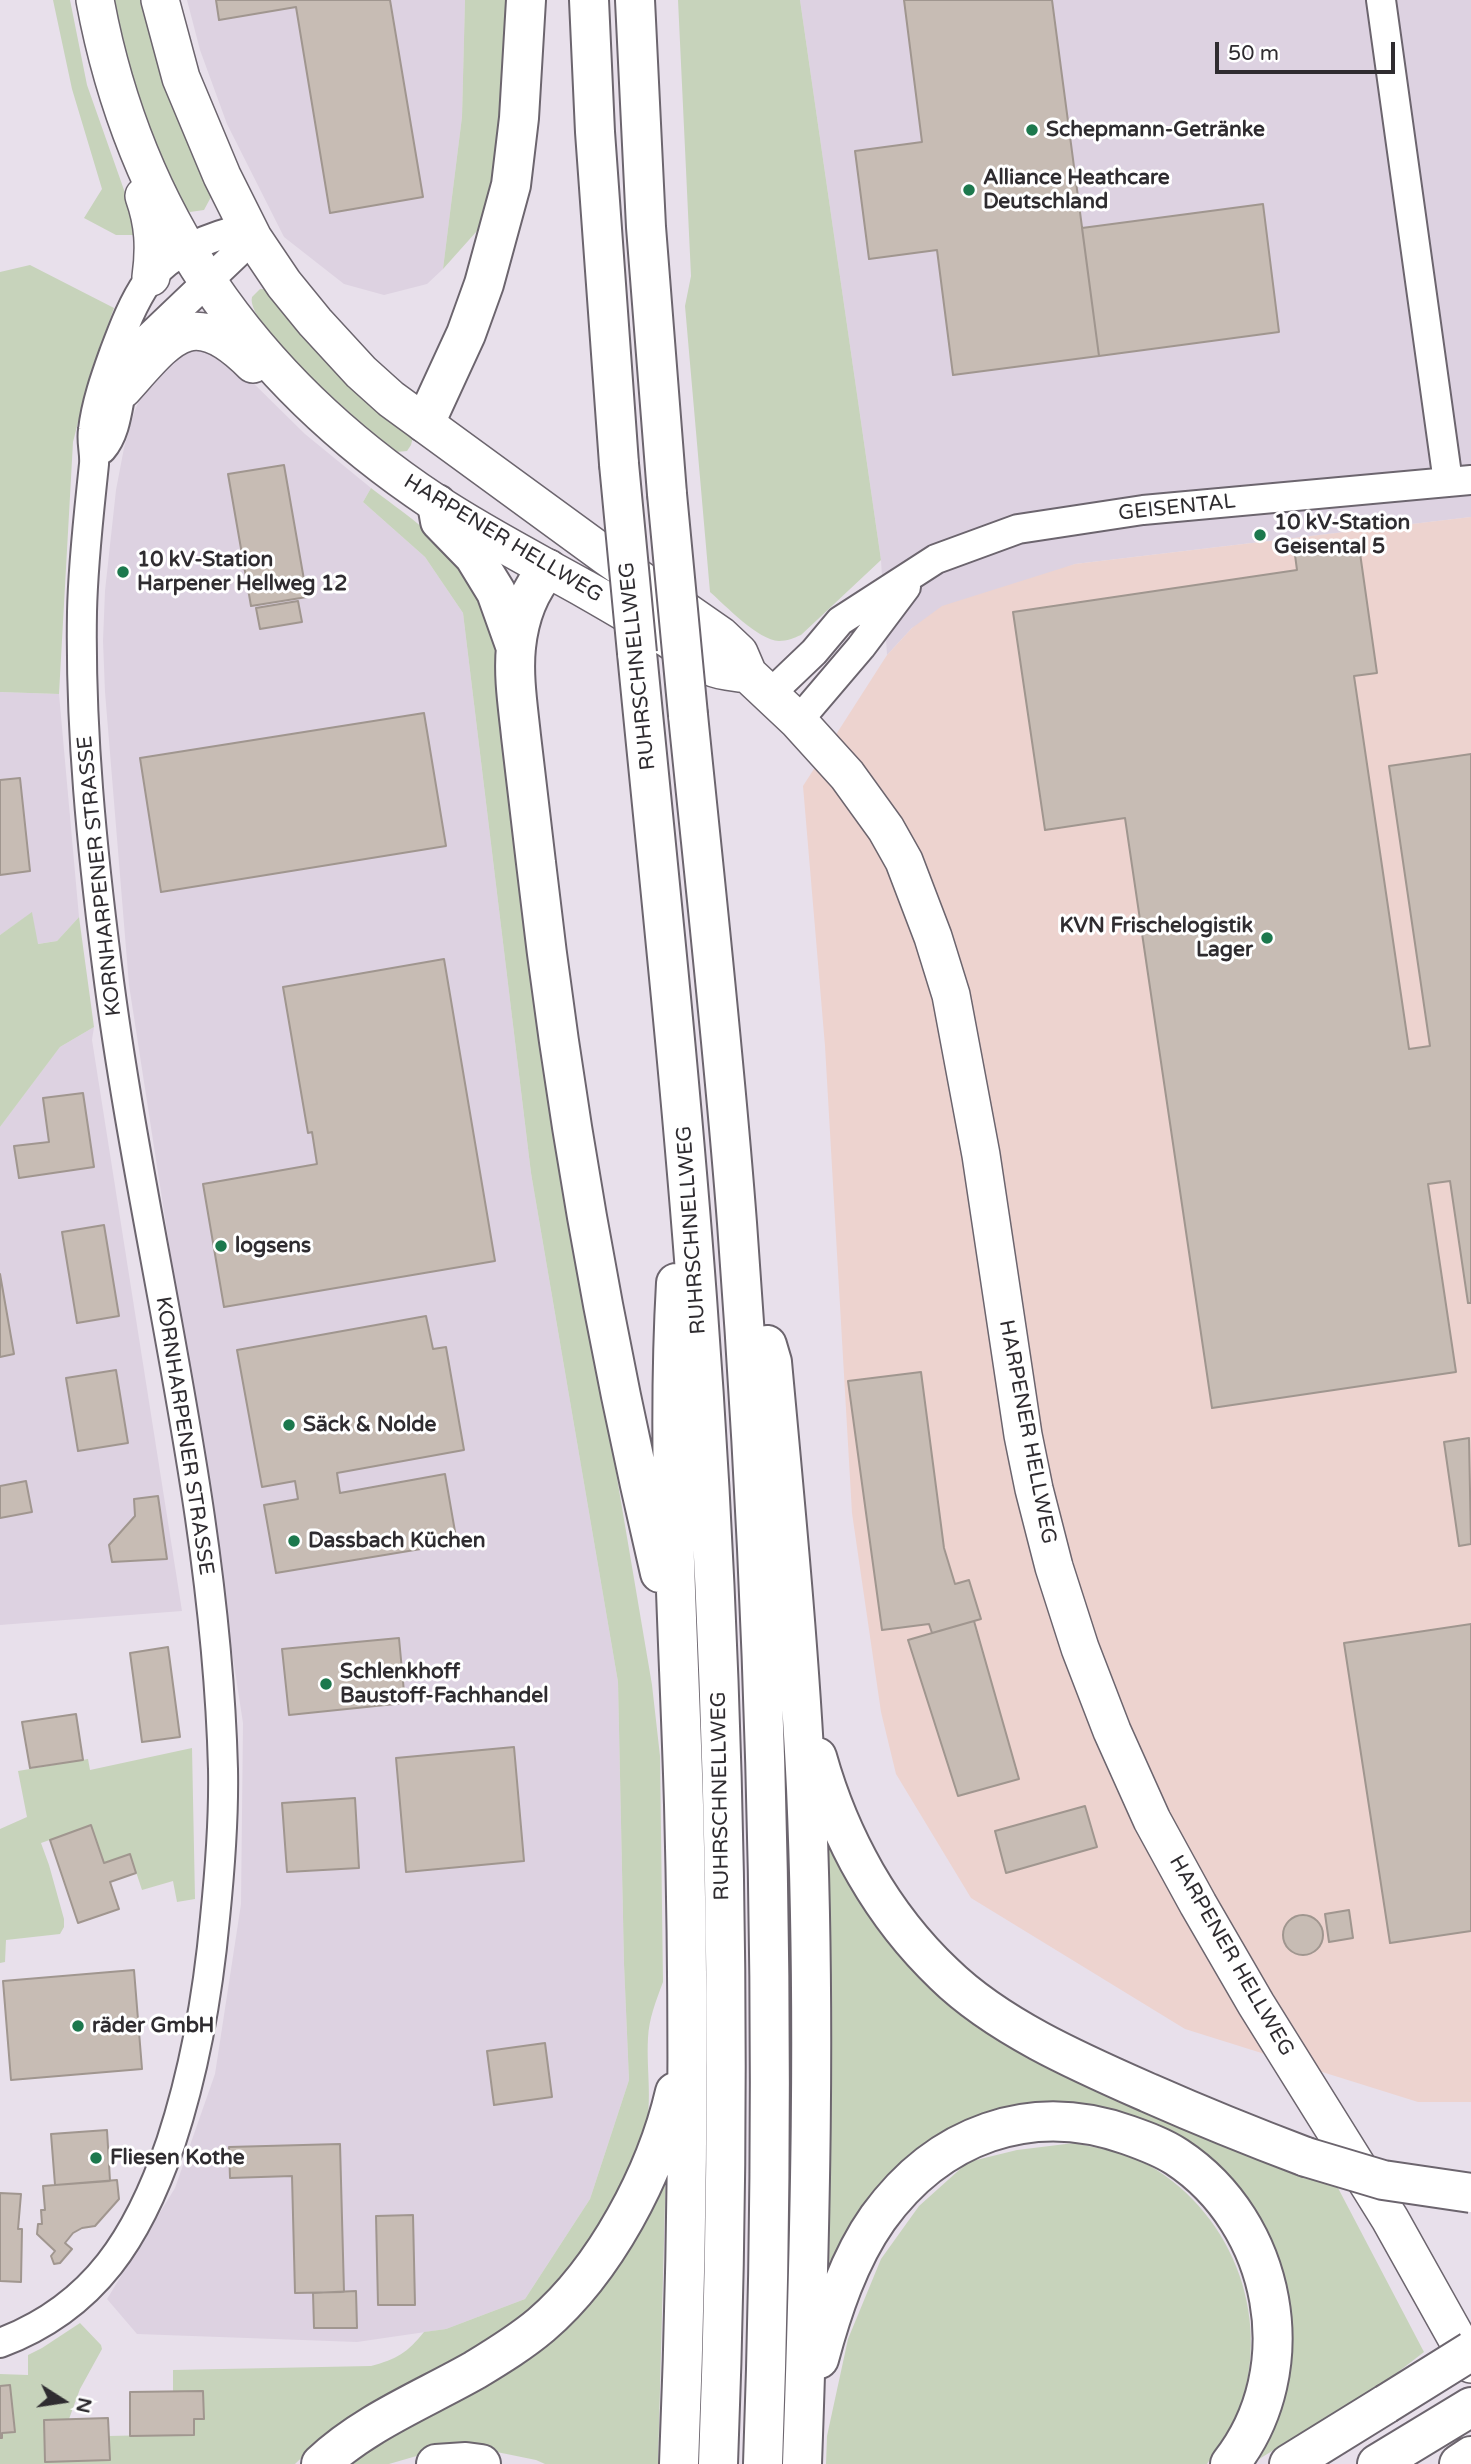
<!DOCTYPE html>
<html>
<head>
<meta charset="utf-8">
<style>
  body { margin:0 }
  #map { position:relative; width:1471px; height:2464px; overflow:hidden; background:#e8e0eb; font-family:"Varela Round",sans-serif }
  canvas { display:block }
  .north { position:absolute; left:28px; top:2366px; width:70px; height:70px; -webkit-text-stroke:5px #fff; paint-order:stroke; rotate:102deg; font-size:19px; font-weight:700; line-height:28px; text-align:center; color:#2f2c30 }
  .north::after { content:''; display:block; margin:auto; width:24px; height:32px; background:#2f2c30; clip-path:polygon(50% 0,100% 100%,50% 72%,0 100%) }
  .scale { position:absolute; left:1215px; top:42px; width:180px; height:32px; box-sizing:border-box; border:4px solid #2f2c30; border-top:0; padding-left:9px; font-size:21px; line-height:24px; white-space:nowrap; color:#2f2c30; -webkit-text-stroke:5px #fff; paint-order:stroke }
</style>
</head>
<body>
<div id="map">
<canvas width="1471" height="2464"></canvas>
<div class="north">N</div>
<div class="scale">50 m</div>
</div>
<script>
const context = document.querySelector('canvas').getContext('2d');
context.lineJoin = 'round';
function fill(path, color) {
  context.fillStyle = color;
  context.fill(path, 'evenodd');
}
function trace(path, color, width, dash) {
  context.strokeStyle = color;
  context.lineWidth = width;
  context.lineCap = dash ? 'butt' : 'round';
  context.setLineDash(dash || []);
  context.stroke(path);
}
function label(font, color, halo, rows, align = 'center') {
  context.font = font + ' "Varela Round",sans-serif';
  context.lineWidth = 6;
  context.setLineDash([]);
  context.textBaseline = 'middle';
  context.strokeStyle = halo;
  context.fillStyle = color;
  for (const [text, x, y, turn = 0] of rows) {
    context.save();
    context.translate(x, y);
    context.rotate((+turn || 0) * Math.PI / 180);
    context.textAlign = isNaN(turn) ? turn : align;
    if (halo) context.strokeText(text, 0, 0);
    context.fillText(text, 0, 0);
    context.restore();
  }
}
const built = new Path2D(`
  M 187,0 L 465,0 L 462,117 L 443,269 L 427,284 L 384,295 L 344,284 L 284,237 L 227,124 L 200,50 Z
  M 800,0 L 1471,0 L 1471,517 L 1075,564 L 912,628 L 887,655 L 881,560 Z
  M 196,350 L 204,350 L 241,371 L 305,434 L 371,488 L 363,502 L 425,557 L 463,613 L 531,1173 L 618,1682 L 624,1964 L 629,2080 L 590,2199 L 525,2299 L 446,2329 L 357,2342 L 137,2334 L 107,2299 L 175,2188 L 215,2074 L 241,1904 L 243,1723 L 129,985 L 105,692 L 103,641 L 105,591 L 116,490 L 124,448 L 134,413 L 146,384 L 175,354 Z
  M 0,692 L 59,694 L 79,917 L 57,941 L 37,944 L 32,913 L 0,935 Z
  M 94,1027 L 92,1040 L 182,1611 L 0,1625 L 0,1127 L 60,1047 Z`);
const industrial = new Path2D(`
  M 1471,517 L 1471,2102 L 1418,2102 L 1185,2029 L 971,1898 L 896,1774 L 881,1712 L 852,1513 L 825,1046 L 803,786 L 887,655 L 912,628 L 942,606 L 1075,564 Z`);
const green = new Path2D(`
  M 53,0 L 70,0 L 87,85 L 130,207 L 136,235 L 116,235 L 84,218 L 102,189 L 72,89 Z
  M 111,0 L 144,0 L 211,197 L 204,210 L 190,212 L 185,208 L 147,125 L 121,47 Z
  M 465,0 L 512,0 L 499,172 L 485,222 L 443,269 L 462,117 Z
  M 678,0 L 800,0 L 881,560 L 801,635 C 794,638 787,641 779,641 C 758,640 726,606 710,592 L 685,306 L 691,276 Z
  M 30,265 L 114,308 L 90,375 L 73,442 L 59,694 L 0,692 L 0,272 Z
  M 260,289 L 267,289 L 413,437 L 411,445 L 407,451 L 396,452 C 371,431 244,326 252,297 Z
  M 371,488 C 402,512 440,536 461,569 C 470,584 473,600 490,607 L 495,623 L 560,1141 L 652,1685 L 660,1756 L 663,1982 C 656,2001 649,2018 648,2038 C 646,2072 654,2106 643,2138 C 614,2219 563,2290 491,2338 C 450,2366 403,2385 361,2410 C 336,2425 316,2444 295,2464 L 0,2464 L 0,2374 L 28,2375 L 28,2355 L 42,2348 L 80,2323 L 101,2345 L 102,2349 L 80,2389 L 69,2419 L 44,2420 L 45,2462 L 109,2460 L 109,2436 L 194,2434 L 194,2419 L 204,2419 L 203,2391 L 173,2392 L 173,2370 L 371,2366 C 397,2359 407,2353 424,2332 L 446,2329 L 525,2299 L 590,2199 L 629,2080 L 624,1964 L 618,1682 L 531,1173 L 463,613 L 425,557 L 363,502 Z
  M 32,912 L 38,944 L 57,941 L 79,917 L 94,1027 L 60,1047 L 0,1127 L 0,935 Z
  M 192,1748 L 195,1899 L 177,1902 L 173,1881 L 142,1890 L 130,1854 L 104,1863 L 90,1826 L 41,1843 L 49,1865 L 64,1919 L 64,1927 L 60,1934 L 6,1940 L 5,1962 L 0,1963 L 0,1829 L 27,1817 L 18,1771 L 88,1759 L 90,1770 Z
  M 825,1833 L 851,1889 L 877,1929 L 913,1968 L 1292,2170 L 1338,2188 L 1424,2352 L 1389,2379 L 1251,2464 L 1291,2345 L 1172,2136 L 963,2127 L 829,2287 L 831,2047 Z
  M 1074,2143 C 1095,2148 1122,2151 1141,2161 C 1230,2207 1273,2314 1240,2408 C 1233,2427 1218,2446 1207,2464 L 826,2464 L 827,2436 L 848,2339 L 881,2259 L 919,2206 L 968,2162 L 1017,2150 Z
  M 666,2165 L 658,2464 L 545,2464 L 536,2460 L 487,2450 L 444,2448 L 389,2464 L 345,2464 L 369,2448 L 540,2350 L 593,2300 L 638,2230 Z`);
const building = new Path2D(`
  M 216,0 L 390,0 L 423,197 L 330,213 L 296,7 L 219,20 Z
  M 904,0 L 1052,0 L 1099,356 L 953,375 L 937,250 L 869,259 L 855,151 L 922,142 Z
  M 1263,204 L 1279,332 L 1099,356 L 1082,228 Z
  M 284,465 L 307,597 L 251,606 L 228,474 Z
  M 1359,546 L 1377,673 L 1354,676 L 1409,1049 L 1430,1046 L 1389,766 L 1471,754 L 1471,1303 L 1468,1303 L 1450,1181 L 1428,1184 L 1456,1372 L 1212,1408 L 1125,818 L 1045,830 L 1013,612 L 1297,570 L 1295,555 Z
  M 126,566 L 128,576 L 119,578 L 117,568 Z
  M 298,601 L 302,622 L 260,629 L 256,608 Z
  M 424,713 L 446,846 L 161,892 L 140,758 Z
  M 20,778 L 30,871 L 0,875 L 0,780 Z
  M 444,959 L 495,1261 L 224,1307 L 203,1184 L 317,1164 L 312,1132 L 308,1133 L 283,987 Z
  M 83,1093 L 94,1167 L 19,1178 L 14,1146 L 49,1142 L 43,1098 Z
  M 104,1225 L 119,1316 L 77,1323 L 62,1232 Z
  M 0,1274 L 14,1354 L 0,1357 Z
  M 426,1316 L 433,1349 L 446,1347 L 464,1450 L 337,1473 L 340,1493 L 445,1474 L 457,1543 L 276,1573 L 264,1505 L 298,1499 L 295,1481 L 262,1487 L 237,1350 Z
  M 116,1370 L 128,1443 L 78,1451 L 66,1378 Z
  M 921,1372 L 944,1548 L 955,1584 L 969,1580 L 981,1619 L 932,1633 L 929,1624 L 882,1630 L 848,1381 Z
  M 1469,1438 L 1471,1544 L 1459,1546 L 1444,1442 Z
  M 26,1481 L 32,1512 L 0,1518 L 0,1486 Z
  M 158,1496 L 167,1559 L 112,1562 L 109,1545 L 135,1516 L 134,1499 Z
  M 974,1621 L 1019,1779 L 958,1796 L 908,1640 Z
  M 1471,1624 L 1471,1931 L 1390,1943 L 1344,1643 Z
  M 399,1638 L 405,1703 L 289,1715 L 282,1649 Z
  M 168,1647 L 180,1737 L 142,1742 L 130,1653 Z
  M 76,1714 L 83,1760 L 30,1768 L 22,1722 Z
  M 514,1747 L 524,1861 L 406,1872 L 396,1758 Z
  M 355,1798 L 359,1868 L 287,1872 L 282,1803 Z
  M 1085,1806 L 1097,1847 L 1006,1873 L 995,1831 Z
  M 91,1825 L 104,1863 L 130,1854 L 136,1873 L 110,1882 L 119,1909 L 78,1923 L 50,1840 Z
  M 1349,1910 L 1353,1938 L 1329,1942 L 1325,1914 Z
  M1283 1935a20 20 0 1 1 40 0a20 20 0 1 1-40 0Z
  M 134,1970 L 142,2069 L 11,2080 L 3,1981 Z
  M 545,2043 L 552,2097 L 494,2105 L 487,2051 Z
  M 107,2130 L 110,2181 L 55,2185 L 51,2134 Z
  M 340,2144 L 344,2292 L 295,2293 L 292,2176 L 230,2178 L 229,2147 Z
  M 117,2180 L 119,2199 L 95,2226 L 82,2228 L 73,2233 L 65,2243 L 72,2249 L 60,2263 L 54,2264 L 51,2256 L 55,2251 L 37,2234 L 38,2224 L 42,2224 L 41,2210 L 45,2210 L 43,2186 Z
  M 0,2193 L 21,2194 L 18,2229 L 22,2229 L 21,2282 L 0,2281 Z
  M 413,2215 L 415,2305 L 378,2305 L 376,2216 Z
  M 356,2291 L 357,2328 L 314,2328 L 313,2293 Z
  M 10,2385 L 15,2432 L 2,2433 L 2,2438 L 0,2438 L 0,2386 Z
  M 203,2391 L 204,2419 L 194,2419 L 194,2435 L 130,2436 L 130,2392 Z
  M 108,2418 L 110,2460 L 45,2462 L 44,2420 Z`);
const minor = new Path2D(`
  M 1381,0 L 1448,482
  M 102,449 C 120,428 117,394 127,370 C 131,359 138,350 145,341 L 253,238
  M 770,694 L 814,652 L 840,621 L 936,559 L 1018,529 L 1143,510 L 1471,480
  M 798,721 L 861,647 L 906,587
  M 0,2343 C 96,2307 139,2235 171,2142 C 195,2069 208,1994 215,1918 C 220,1869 224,1819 223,1769 C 216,1498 141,1234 107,966 C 92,849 80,730 82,612 C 83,562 89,513 94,464 C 95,452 91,442 93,430 C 96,404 105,378 114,353 C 123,329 133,302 148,281 C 170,252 213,235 247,228`);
const major = new Path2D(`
  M 95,0 C 135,216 252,381 434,502 C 482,534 535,561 585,589 C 613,605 641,621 667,638 C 682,647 696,660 711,667 C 722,672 737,672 748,674
  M 160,0 L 181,78 L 222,176 L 253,238 L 284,284 L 315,322 L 361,372 L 391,399 L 606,556 L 721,636 L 739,653 L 748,674 L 798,721 L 847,775 L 886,829 L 904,861 L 933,937 L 951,995 L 981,1155 L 1023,1435 L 1034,1489 L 1054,1567 L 1080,1648 L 1112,1731 L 1152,1820 L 1198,1904 L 1256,2004 L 1390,2219 L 1471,2364
  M 144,196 C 154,224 155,248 151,277
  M 123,389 C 169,338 191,302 253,364`);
const highway = new Path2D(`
  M 589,0 L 595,132 L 619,464
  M 635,0 L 646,227 L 667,494
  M 425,423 L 466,334 L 484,284 L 511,185 L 519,118 L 526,0
  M 437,504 L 440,521 L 474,556 L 496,592 L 516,648
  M 548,569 C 529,590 519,619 516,647 C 513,676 518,707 521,736 C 526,779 531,821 536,863 C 563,1101 605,1339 660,1573
  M 637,653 C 658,868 681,1083 697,1298 C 726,1685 733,2076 718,2464
  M 688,715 C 705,884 724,1053 737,1223 C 768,1636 778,2050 763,2464
  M 676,1283 C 666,1457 679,1632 684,1805 C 690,2025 688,2245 679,2464
  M 767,1345 L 772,1362 C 785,1504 799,1646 806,1788 C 816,2013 810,2239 802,2464
  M 817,1757 C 840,1839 882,1915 944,1974 C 998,2027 1081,2063 1149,2093 C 1201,2116 1253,2137 1306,2157
  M 819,2359 C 832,2311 849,2259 878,2218 C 938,2135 1030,2100 1128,2135 C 1145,2141 1162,2147 1177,2157 C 1277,2223 1305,2369 1230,2464
  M 321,2464 C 364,2423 424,2399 475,2370 C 498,2356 521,2342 541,2325 C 605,2270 656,2174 675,2092
  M 436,2464 L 466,2462 L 481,2464
  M 1289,2464 L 1386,2404
  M 1377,2464 L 1471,2407
  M 1459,2464 L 1471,2456`);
const highwayBridge = new Path2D(`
  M 619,464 L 637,653
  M 667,494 L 688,715
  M 1306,2157 L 1383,2180 L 1471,2193
  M 1386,2404 L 1471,2351`);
const markers = [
  [1032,130,7,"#1c784d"],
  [969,190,7,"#1c784d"],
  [1260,535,7,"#1c784d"],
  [123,572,7,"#1c784d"],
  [1267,938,7,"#1c784d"],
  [221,1246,7,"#1c784d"],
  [289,1425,7,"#1c784d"],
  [294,1541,7,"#1c784d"],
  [326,1684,7,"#1c784d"],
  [78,2026,7,"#1c784d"],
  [96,2158,7,"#1c784d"]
];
const poiNames = [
  ["Schepmann-Getränke",1046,130],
  ["Alliance Heathcare",983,178],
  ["Deutschland",983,202],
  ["10 kV-Station",1274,523],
  ["Geisental 5",1274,547],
  ["10 kV-Station",137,560],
  ["Harpener Hellweg 12",137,584],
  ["KVN Frischelogistik",1253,926,"right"],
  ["Lager",1253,950,"right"],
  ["logsens",235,1246],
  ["Säck & Nolde",303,1425],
  ["Dassbach Küchen",308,1541],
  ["Schlenkhoff",340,1672],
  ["Baustoff-Fachhandel",340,1696],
  ["räder GmbH",92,2026],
  ["Fliesen Kothe",110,2158]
];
const streetNames = [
  ["GEISENTAL",1177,508,-6],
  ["HARPENER HELLWEG",503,539,31],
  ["RUHRSCHNELLWEG",638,666,-96],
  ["KORNHARPENER STRASSE",100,876,-96],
  ["RUHRSCHNELLWEG",692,1230,-94],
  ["HARPENER HELLWEG",1027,1432,79],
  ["KORNHARPENER STRASSE",184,1436,81],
  ["RUHRSCHNELLWEG",721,1796,-91],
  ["HARPENER HELLWEG",1231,1956,60]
];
fill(built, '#ddd2e1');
fill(industrial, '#edd3cf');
fill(green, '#c7d3bb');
fill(building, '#c7bcb4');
trace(building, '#a0968f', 2);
trace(minor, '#6c656e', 32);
trace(major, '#6c656e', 40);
trace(highway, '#6c656e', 42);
trace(minor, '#fff', 28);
trace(major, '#fff', 37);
trace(highway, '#fff', 38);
trace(highwayBridge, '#6c656e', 42, []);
trace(highwayBridge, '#fff', 38);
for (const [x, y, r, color] of markers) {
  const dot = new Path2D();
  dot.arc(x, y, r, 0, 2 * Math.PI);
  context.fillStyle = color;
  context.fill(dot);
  trace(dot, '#fff', 2.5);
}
label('bold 21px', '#2f2c30', '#fff', poiNames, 'left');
label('21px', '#2f2c30', '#fff', streetNames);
</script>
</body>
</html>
